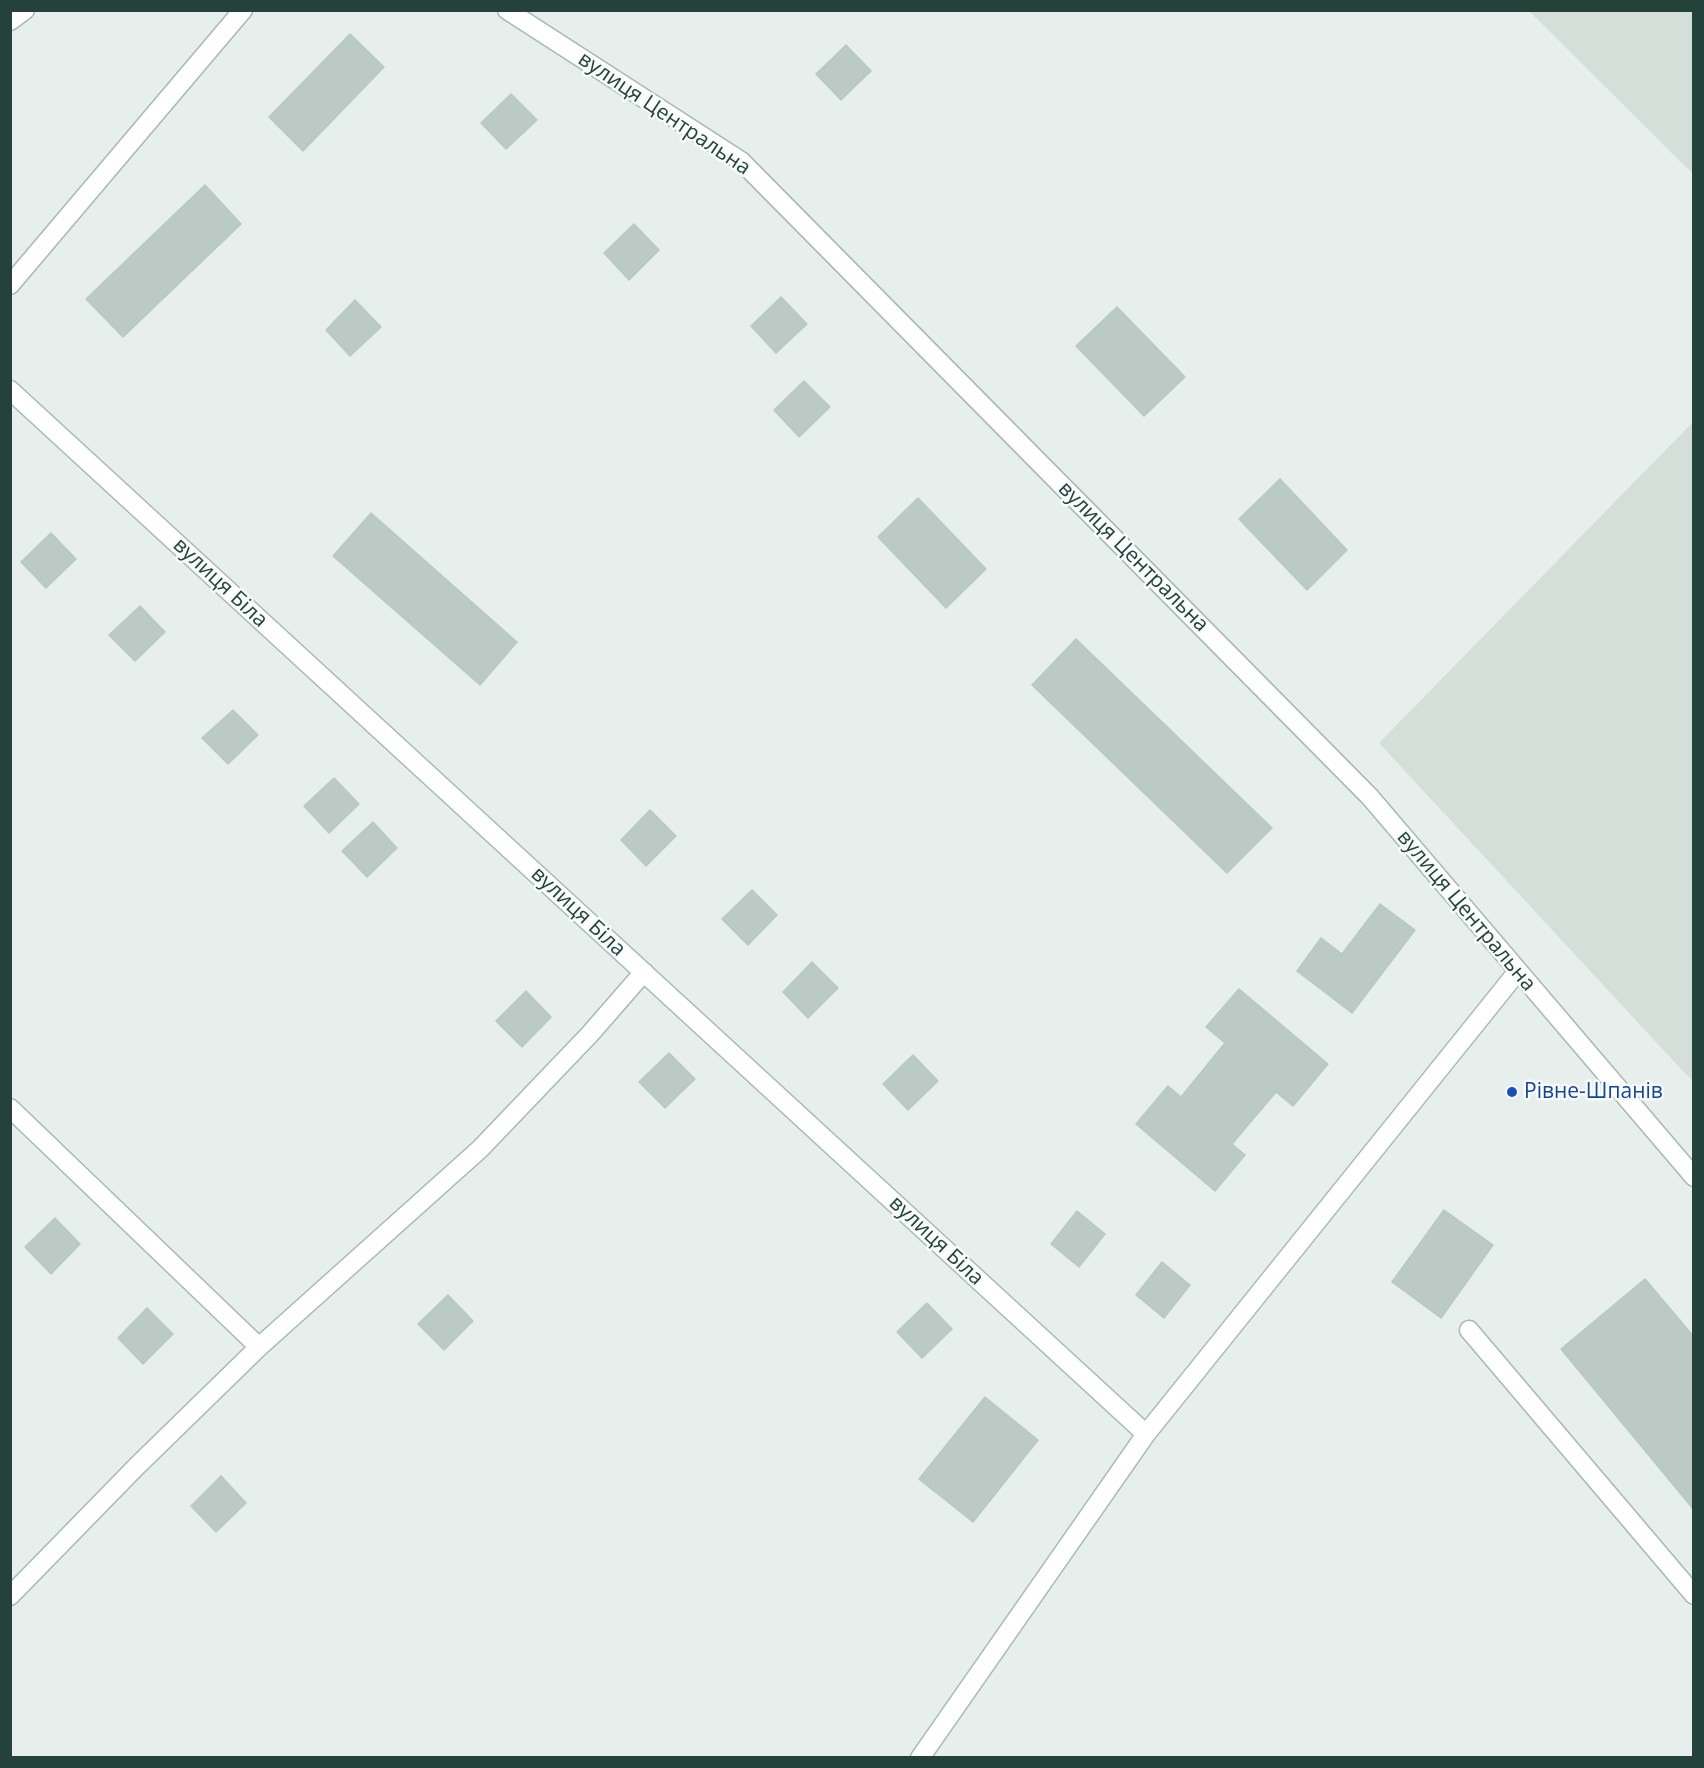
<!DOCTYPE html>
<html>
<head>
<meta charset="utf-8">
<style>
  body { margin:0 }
  #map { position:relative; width:1704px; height:1768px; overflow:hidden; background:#e6efeb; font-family:"Open Sans",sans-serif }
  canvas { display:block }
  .frame { position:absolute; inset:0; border:12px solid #24423a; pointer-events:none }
</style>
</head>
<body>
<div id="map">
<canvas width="1704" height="1768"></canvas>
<div class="frame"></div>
</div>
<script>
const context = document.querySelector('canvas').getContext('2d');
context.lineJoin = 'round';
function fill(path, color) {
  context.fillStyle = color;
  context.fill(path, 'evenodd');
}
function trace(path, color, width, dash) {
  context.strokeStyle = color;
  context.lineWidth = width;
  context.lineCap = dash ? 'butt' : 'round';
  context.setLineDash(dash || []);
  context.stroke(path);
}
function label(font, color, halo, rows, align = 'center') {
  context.font = font + ' "Open Sans",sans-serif';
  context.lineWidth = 5;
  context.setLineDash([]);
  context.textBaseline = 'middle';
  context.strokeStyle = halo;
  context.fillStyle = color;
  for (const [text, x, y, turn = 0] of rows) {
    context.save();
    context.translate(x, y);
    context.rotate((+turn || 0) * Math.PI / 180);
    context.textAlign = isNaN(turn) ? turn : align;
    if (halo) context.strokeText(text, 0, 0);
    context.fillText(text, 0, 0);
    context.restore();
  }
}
const built = new Path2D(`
  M 1529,11 L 1693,11 L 1693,174 Z
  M 1693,422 L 1693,1082 L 1379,743 Z`);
const building = new Path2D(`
  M 350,34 L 384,67 L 303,151 L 269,117 Z
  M 846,45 L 871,71 L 841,100 L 816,74 Z
  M 511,94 L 537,120 L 506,149 L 481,123 Z
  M 205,185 L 241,224 L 123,337 L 86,299 Z
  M 634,224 L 659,250 L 629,280 L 604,253 Z
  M 781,297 L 807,324 L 776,353 L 751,326 Z
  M 355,300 L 381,327 L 350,356 L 326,330 Z
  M 1117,307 L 1185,377 L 1144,416 L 1076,346 Z
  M 804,381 L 830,407 L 799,437 L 774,410 Z
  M 1280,479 L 1347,550 L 1307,590 L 1239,519 Z
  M 918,498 L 986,569 L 946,608 L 878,537 Z
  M 371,513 L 517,642 L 480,685 L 333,556 Z
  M 51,533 L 76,559 L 46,588 L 21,562 Z
  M 140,606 L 165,632 L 135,661 L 109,635 Z
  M 1076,639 L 1272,828 L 1227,873 L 1032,685 Z
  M 233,710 L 258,735 L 228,764 L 202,738 Z
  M 334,778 L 359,804 L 329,833 L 304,806 Z
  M 650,810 L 676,836 L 646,866 L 621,840 Z
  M 373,822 L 397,848 L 367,877 L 342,851 Z
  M 752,890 L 777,915 L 748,945 L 722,919 Z
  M 1380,904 L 1415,930 L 1352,1013 L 1297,971 L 1321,938 L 1342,954 Z
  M 812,962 L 838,988 L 808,1018 L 783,992 Z
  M 1239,989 L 1328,1064 L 1293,1106 L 1276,1092 L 1232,1144 L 1245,1155 L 1215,1191 L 1136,1124 L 1168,1086 L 1181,1097 L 1225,1043 L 1206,1027 Z
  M 526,991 L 551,1017 L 522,1047 L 496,1021 Z
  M 669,1053 L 695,1079 L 665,1108 L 639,1082 Z
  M 913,1055 L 938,1081 L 908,1110 L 883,1084 Z
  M 1444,1210 L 1493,1245 L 1441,1318 L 1392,1282 Z
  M 1077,1211 L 1105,1234 L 1079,1267 L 1051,1244 Z
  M 55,1218 L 80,1244 L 51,1274 L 25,1247 Z
  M 1162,1262 L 1190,1285 L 1164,1318 L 1136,1295 Z
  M 1645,1279 L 1694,1337 L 1694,1510 L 1561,1349 Z
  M 448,1295 L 473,1321 L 444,1350 L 418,1324 Z
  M 927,1303 L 952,1329 L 922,1358 L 897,1332 Z
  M 147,1308 L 173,1334 L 143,1364 L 118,1338 Z
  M 985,1397 L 1038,1440 L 973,1522 L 919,1479 Z
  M 221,1476 L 246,1503 L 216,1532 L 191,1506 Z`);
const minor = new Path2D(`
  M 507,10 L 741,161 L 1370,797 L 1694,1177
  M 10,21 L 25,10
  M 10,285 L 243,10
  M 10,390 L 1146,1434
  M 10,1108 L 259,1347
  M 1469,1330 L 1694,1595
  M 10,1596 L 137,1466 L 259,1347 L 480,1149 L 590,1034 L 644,972
  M 920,1758 L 1146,1434 L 1518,971`);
const markers = [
  [1512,1092,6,"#1a4fb4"]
];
const streetNames = [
  ["вулиця Центральна",664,114,34],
  ["вулиця Центральна",1133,557,45],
  ["вулиця Біла",220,583,43],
  ["вулиця Центральна",1466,911,50],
  ["вулиця Біла",578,912,43],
  ["вулиця Біла",936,1241,43]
];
const transitNames = [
  ["Рівне-Шпанів",1524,1092]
];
fill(built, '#d4dfda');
fill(building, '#bbcac4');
trace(building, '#b8c9c2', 1.5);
trace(minor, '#a8b8b2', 21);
trace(minor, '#fff', 18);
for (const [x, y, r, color] of markers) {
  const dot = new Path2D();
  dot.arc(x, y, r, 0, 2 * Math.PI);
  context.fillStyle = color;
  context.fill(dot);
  trace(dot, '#f7fbf9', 2);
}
label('21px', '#24423a', '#f7fbf9', streetNames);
label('21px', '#164399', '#f7fbf9', transitNames, 'left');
</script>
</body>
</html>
